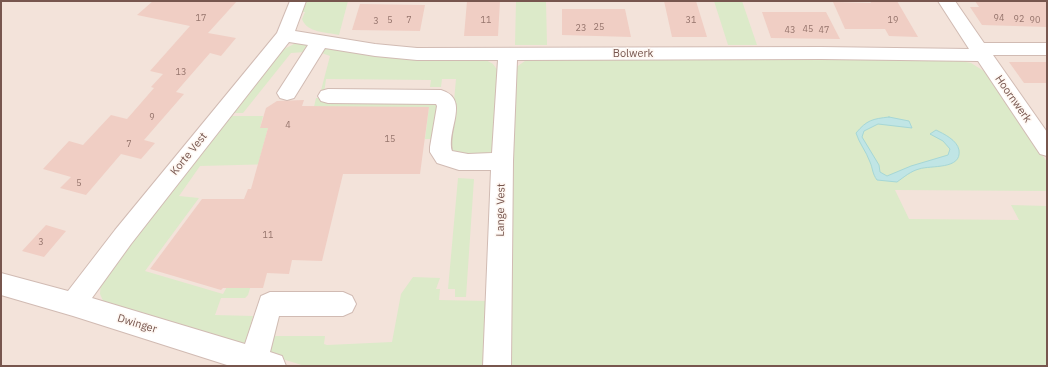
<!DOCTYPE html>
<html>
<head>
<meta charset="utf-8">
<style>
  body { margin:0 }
  #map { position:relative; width:1048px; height:367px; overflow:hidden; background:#fcf3eb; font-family:"IBM Plex Sans",sans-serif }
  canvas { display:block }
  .frame { position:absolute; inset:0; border:2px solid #77564e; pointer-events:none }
</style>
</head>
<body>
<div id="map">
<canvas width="1048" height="367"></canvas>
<div class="frame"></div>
</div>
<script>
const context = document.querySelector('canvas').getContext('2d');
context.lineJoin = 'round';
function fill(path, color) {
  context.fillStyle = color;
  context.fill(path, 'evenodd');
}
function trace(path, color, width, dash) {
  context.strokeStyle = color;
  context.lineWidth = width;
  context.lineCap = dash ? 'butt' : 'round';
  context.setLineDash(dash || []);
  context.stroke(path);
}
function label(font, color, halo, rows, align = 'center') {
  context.font = font + ' "IBM Plex Sans",sans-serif';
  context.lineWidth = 3;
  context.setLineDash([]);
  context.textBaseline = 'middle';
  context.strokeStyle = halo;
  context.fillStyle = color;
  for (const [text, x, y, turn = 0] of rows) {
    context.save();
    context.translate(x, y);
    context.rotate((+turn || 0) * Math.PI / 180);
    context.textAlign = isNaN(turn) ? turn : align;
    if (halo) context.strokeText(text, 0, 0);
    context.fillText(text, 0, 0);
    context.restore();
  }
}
const residential = new Path2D(`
  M 1,1 L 1047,1 L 1047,366 L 1,366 Z`);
const green = new Path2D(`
  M 304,1 L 348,1 L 339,35 C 326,32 307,33 302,19 L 305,12 L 300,12 Z
  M 516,1 L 546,1 L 547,45 L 515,45 Z
  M 714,1 L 742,1 L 757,45 L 728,45 Z
  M 294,44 L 311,44 L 305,52 L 291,53 L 243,113 L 230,113 L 280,51 Z
  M 322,47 L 486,60 L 493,64 L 498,71 L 495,153 L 461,154 L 452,150 L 450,144 L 456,79 L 442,79 L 441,87 L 430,87 L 431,80 L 326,79 L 323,101 L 435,103 L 437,107 L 433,139 L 425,139 L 429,107 L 336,107 L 314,163 L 200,166 L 179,196 L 199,198 L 145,271 L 223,294 L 228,285 L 251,285 L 248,295 L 245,298 L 221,298 L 215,315 L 253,316 L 245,348 L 104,303 L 100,294 L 101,280 L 227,116 L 263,116 L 260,128 L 268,128 L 259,161 L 313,111 L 316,98 L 319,98 L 330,56 L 319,52 Z
  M 537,58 L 956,60 L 971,63 L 987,73 L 1047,162 L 1047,191 L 895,190 L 909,219 L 1019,220 L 1011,205 L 1047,206 L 1047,366 L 507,366 L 515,68 L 525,61 Z
  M 458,178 L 474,179 L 466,297 L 455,297 L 455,289 L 448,289 Z
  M 413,277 L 440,278 L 436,289 L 440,289 L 439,300 L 488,301 L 485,366 L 305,366 L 266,354 L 278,317 L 279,319 L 275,336 L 325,336 L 324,344 L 327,345 L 392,342 L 401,294 Z`);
const water = new Path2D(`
  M 889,117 L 909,121 L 912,128 L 878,124 L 864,131 L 862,137 L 879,165 L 880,172 L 887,176 L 911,166 L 948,155 L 950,149 L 943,141 L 930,134 L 936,130 C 944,134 957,140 959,150 C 962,170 931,165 919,169 C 911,171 904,177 897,182 L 877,180 C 872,173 873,169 870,162 C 866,151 859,143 856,133 C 867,120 872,119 889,117 Z`);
const building = new Path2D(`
  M 153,1 L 237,1 L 208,33 L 236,38 L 221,56 L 210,53 L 176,92 L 184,94 L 144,140 L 155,143 L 141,159 L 121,154 L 86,195 L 60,188 L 71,177 L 43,169 L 69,141 L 83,145 L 111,115 L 127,119 L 154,88 L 151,87 L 163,74 L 150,71 L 190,26 L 137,15 Z
  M 467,1 L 500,1 L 498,36 L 464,36 Z
  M 664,1 L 696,1 L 707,37 L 672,37 Z
  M 870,1 L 897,1 L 918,37 L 889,36 L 885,29 L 845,29 L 833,2 L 871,3 Z
  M 975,1 L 1047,1 L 1047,27 L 982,25 L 970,7 L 979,7 Z
  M 360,4 L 425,5 L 420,31 L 352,30 Z
  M 562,9 L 625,9 L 631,37 L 562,35 Z
  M 762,12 L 826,12 L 840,39 L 771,38 Z
  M 1009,62 L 1047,62 L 1047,83 L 1024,83 Z
  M 304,100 L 302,106 L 429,107 L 420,174 L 343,174 L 322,261 L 292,260 L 289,274 L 267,273 L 263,288 L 223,288 L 221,290 L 150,269 L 202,199 L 244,199 L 248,189 L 251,189 L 268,128 L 260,128 L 266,108 L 277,101 Z
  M 46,225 L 66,231 L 44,257 L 22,251 Z`);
const minor = new Path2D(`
  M 290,1 L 306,1 L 295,31 L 375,44 L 417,48 L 821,47 L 969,49 L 938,1 L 955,1 L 984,43 L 1047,43 L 1047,55 L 993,55 L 1047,132 L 1047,156 L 1040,154 L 978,61 L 821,59 L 517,60 L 513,161 L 511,366 L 483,366 L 491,170 L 459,170 L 437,163 L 430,152 L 430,147 L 437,106 L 436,104 L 328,103 L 321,101 L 318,96 L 321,91 L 328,89 L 441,90 C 471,99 446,130 452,151 L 468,154 L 492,153 L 498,60 L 417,60 L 375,56 L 325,48 L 294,98 L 287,100 L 280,98 L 277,93 L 308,45 L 289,42 L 131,244 L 92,298 L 245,344 L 261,296 L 270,292 L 343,292 L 352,296 L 356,304 L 352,312 L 343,316 L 279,316 L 270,352 L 282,356 L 286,366 L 230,366 L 73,316 L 1,295 L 1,273 L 68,291 L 115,230 L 277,33 Z`);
const numberNames = [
  ["17",201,18],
  ["94",999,18],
  ["92",1019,19],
  ["5",390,20],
  ["7",409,20],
  ["11",486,20],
  ["31",691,20],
  ["19",893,20],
  ["90",1035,20],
  ["3",376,21],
  ["25",599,27],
  ["23",581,28],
  ["45",808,29],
  ["43",790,30],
  ["47",824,30],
  ["13",181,72],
  ["9",152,117],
  ["4",288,125],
  ["15",390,139],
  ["7",129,144],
  ["5",79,183],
  ["11",268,235],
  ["3",41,242]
];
const streetNames = [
  ["Bolwerk",633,54],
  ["Hoornwerk",1013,99,55],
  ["Korte Vest",189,154,-51],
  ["Lange Vest",501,210,-89],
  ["Dwinger",137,324,17]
];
fill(residential, '#f3e3da');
fill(green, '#dceac9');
fill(water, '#c0e5e5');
trace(water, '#a6d7d6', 1);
fill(building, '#f0cec4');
trace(minor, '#d1bbb3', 2);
fill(minor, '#fff');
label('9px', '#95746c', null, numberNames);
label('11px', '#77564e', '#fef7f2', streetNames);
</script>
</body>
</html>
